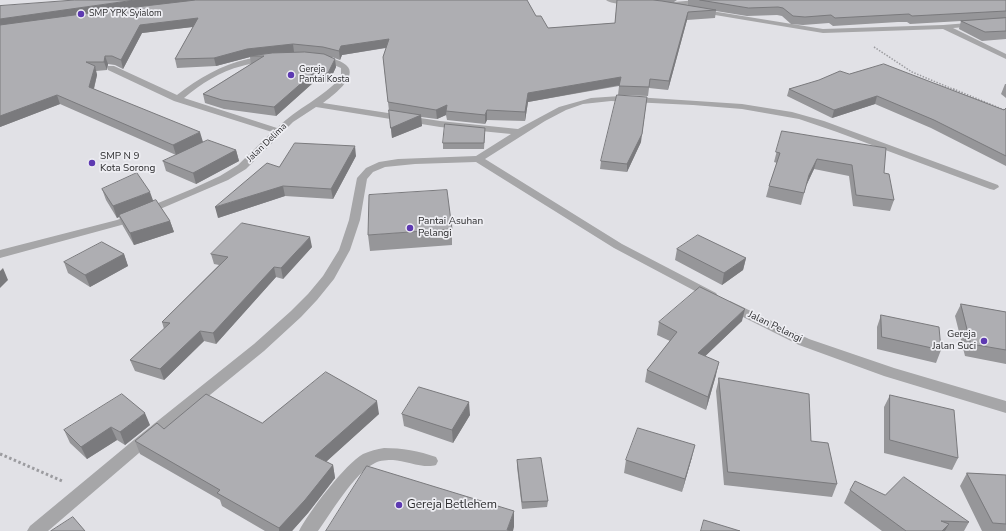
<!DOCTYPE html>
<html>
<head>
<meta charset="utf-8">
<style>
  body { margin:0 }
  canvas { display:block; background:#e1e1e6 }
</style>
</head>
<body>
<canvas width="1006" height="531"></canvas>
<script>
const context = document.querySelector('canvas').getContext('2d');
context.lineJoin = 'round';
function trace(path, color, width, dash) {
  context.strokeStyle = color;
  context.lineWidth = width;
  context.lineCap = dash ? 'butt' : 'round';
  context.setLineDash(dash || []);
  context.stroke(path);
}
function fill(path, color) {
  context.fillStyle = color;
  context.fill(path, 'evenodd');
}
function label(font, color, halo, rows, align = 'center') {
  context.font = font + ' "Nunito Sans",sans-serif';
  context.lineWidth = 3.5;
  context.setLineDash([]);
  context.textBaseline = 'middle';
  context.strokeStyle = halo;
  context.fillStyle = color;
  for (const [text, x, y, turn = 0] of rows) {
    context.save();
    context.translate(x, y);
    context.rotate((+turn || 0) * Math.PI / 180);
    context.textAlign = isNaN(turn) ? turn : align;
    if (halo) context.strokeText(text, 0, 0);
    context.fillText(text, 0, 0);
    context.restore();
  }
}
const pathFar2 = new Path2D(`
  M 874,47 L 912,72 L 955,90`);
const pathFar1 = new Path2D(`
  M 953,89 L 1006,111`);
const path = new Path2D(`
  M 0,454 L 62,481`);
const street = new Path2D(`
  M 606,0 L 631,0 L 634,2 C 629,6 611,4 606,0 Z
  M 698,0 L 726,0 L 723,2 L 661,7 L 658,5 L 661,3 Z
  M 699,9 L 823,29 L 943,25 L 1006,20 L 1006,24 L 953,28 L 1006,54 L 1006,59 L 943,29 L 823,33 L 697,12 L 696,11 Z
  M 316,56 L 319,56 C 328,58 339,59 346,65 C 360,76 331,97 323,103 L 440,121 L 518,129 L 559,107 L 591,98 L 620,96 L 742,104 L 792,112 L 824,121 L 998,185 L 999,187 L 994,190 L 990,189 L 837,132 L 799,119 L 742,109 L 693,105 L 611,101 L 583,104 L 566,110 L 545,121 L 485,159 L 622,244 L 716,293 L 718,296 L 716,299 L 712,300 L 614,248 L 476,162 L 415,164 L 385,167 L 373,172 L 367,179 L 360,220 L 350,250 L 334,279 L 317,300 L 301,317 L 264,351 L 146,447 L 48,531 L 27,531 L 30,526 L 135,439 L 254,344 L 291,311 L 308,294 L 323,276 L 339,250 L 349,220 L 357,178 L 366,168 L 379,162 L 398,159 L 476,156 L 511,134 L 440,127 L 316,107 L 293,122 L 246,169 L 228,180 L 125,224 L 0,258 L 0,250 L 117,220 L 192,189 L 220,176 L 238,165 L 272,132 L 174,101 L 108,70 L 108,66 L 114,66 L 177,95 C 199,78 221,65 248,59 C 255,58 263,56 270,57 L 270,61 C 261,63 251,63 242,66 C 220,71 201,84 184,98 L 277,128 C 297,108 323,98 341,77 L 341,68 L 334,65 L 316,60 Z
  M 730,301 L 809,339 L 894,368 L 1006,401 L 1006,413 L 884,376 L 799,345 L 725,308 L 724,305 L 725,302 Z
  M 384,448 C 402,448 419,451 436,457 L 438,461 L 436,465 C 425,469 406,461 393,460 C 388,460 380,460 375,463 C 354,473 332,512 318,531 L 299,531 C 308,513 346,463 363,454 C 370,451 377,449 384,448 Z`);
const wall = new Path2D(`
  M 617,0 L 677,0 L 674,2 L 674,3 L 688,5 L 688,0 L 1006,0 L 1006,39 L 982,41 L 959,29 L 961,21 L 910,24 L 907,22 L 898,22 L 833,26 L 829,23 L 803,25 L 791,24 L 782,16 L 777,15 L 747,16 L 716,11 L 715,18 L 687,20 L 668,90 L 649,88 L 648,96 L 618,95 L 619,86 L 528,102 L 525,121 L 487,120 L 485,124 L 447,120 L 446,115 L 437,119 L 421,117 L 422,126 L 392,138 L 383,57 L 386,48 L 342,55 L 340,60 L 332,57 L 336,67 L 329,82 L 314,82 L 276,116 L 224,109 L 205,103 L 203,94 L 251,64 L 250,57 L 216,66 L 177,68 L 175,59 L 193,27 L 142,33 L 123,69 L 115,65 L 108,64 L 107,70 L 96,71 L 97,75 L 94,89 L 203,142 L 176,155 L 60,104 L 0,127 L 0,6 L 536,16 L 548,28 L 615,23 Z
  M 849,74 L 1004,110 L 1006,108 L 1006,166 L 931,128 L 875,104 L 832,118 L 787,96 L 789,89 Z
  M 1005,84 L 1006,84 L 1006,98 L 1001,94 Z
  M 782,131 L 884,173 L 894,200 L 890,211 L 853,206 L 849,176 L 814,169 L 806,186 L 801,205 L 766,197 L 769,186 L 777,163 L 774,162 Z
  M 485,133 L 484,149 L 443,149 L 443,143 Z
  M 641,142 L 627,172 L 600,169 L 601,161 Z
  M 236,150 L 239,161 L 196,184 L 166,171 L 163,161 Z
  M 356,156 L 333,199 L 285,196 L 218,218 L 279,167 Z
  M 102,189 L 153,202 L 170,221 L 174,232 L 134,245 L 123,226 L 119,217 L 117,218 L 106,200 Z
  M 452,229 L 452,245 L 370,251 L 368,235 Z
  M 312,247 L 283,279 L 276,277 L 216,344 L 204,341 L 164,380 L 135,371 L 130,360 L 164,329 L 162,322 L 219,265 L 214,264 L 211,254 Z
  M 677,249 L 746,258 L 743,270 L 722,285 L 675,260 Z
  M 124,254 L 128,266 L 90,287 L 68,273 L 64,262 Z
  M 961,304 L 1006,312 L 1006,364 L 965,356 L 955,316 Z
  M 881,315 L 941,350 L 936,363 L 877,349 L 877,327 Z
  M 742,321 L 705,356 L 716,375 L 706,410 L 645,382 L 647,370 L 670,341 L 657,335 L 659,322 Z
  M 719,378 L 837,484 L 832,497 L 724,485 L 716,391 Z
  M 890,395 L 958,458 L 952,470 L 884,453 L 884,407 Z
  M 379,414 L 326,462 L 333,465 L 335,478 L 308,513 L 292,531 L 265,531 L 222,506 L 220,500 L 140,454 L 135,441 L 164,429 L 262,423 Z
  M 402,414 L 470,415 L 453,443 L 404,426 Z
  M 150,425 L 125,445 L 117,440 L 87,459 L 70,443 L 64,430 Z
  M 692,457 L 682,492 L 624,473 L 626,460 Z
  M 517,460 L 548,501 L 547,507 L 522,509 L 517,467 Z
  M 967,473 L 1006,475 L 1006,531 L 982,531 L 960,486 Z
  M 850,490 L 885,495 L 969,522 L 964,531 L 882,531 L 844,503 Z`);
const shadedWall = new Path2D(`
  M 135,0 L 204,0 L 0,27 L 0,19 Z
  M 688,12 L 687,20 L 668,90 L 669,81 Z
  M 198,18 L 200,26 L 142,33 L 123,69 L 121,60 L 140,25 Z
  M 389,39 L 390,47 L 342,55 L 340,60 L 339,51 L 341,46 Z
  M 293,44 L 294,52 L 250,56 L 250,57 L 216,66 L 214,58 L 247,49 Z
  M 105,56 L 108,64 L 107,70 L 104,62 Z
  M 335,59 L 336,67 L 329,82 L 328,73 Z
  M 95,66 L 97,75 L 92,96 L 89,87 Z
  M 313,73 L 314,82 L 276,116 L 274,107 Z
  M 621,77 L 620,85 L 528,102 L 525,121 L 525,112 L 528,93 Z
  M 57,95 L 60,104 L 0,127 L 0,116 Z
  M 877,96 L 875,104 L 832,118 L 834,110 Z
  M 647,97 L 641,142 L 627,172 L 627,164 Z
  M 447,105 L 446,115 L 437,119 L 436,110 Z
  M 487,110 L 487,120 L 485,124 L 485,115 Z
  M 421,115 L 422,126 L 392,138 L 391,128 Z
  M 200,132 L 203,142 L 176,155 L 173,145 Z
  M 355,146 L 356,156 L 333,199 L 331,189 Z
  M 236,150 L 239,161 L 196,184 L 193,173 Z
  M 817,159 L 814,169 L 806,186 L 801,205 L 809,175 Z
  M 283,186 L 285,196 L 218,218 L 215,207 Z
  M 150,192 L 154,203 L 119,215 L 119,217 L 117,218 L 113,206 Z
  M 170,221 L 174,232 L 134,245 L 130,233 Z
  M 310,237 L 312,247 L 283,279 L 281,268 Z
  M 124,254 L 128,266 L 90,287 L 85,275 Z
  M 746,258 L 743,270 L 722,285 L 724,273 Z
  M 274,267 L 276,277 L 216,344 L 213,333 Z
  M 3,268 L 8,280 L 0,288 L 0,271 Z
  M 745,309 L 742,321 L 695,366 L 698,353 Z
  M 200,331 L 204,341 L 164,380 L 160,369 Z
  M 719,362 L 716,375 L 706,410 L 708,397 Z
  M 377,401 L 379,414 L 318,469 L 315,456 Z
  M 469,402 L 470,415 L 453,443 L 452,430 Z
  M 145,413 L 150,425 L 125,445 L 120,432 Z
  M 111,427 L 117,440 L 87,459 L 81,447 Z
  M 695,445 L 692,457 L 682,492 L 685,479 Z
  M 333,465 L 335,478 L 308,513 L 292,531 L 279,531 L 279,528 Z
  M 514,511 L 514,527 L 513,531 L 507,530 Z
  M 949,524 L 945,531 L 942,531 Z`);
const building = new Path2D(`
  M 75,0 L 135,0 L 0,19 L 0,6 Z
  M 196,0 L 527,0 L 536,16 L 541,16 L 548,28 L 615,23 L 617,0 L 653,0 L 662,1 L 716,10 L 688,12 L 669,81 L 650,79 L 649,87 L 619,86 L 621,77 L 528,93 L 525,112 L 487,110 L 485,115 L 446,111 L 447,105 L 436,110 L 388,102 L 383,57 L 389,39 L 341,46 L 339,51 L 323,47 L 293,44 L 247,49 L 214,58 L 175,59 L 198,18 L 140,25 L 121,60 L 112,56 L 105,56 L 104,62 L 86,62 L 95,66 L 89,87 L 200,132 L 173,145 L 57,95 L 0,116 L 0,25 L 119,9 Z
  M 700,0 L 1006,0 L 1006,11 L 912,16 L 909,14 L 835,18 L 831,15 L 805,17 L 793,16 L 783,8 L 778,7 L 749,8 Z
  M 1006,18 L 1006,31 L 985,32 L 961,21 Z
  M 305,52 L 324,54 L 335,59 L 328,73 L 313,73 L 274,107 L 222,100 L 203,94 L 264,56 L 250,56 L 272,53 Z
  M 884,64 L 1004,110 L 1006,108 L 1006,156 L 934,120 L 877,96 L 834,110 L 789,89 L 819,80 L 840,71 L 849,74 Z
  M 617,95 L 647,97 L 642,134 L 627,164 L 601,161 Z
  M 389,110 L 421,115 L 391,128 Z
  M 445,124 L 485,128 L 484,143 L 443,143 Z
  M 782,131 L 886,148 L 884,173 L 889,174 L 894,200 L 856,195 L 852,165 L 817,159 L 809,175 L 804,193 L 769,186 L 780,153 L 776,152 Z
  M 208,140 L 236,150 L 193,173 L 163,161 Z
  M 295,143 L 355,146 L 331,189 L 283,186 L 215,207 L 267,163 L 279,167 Z
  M 137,173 L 150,192 L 113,206 L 102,189 Z
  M 447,190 L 452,229 L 368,235 L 369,195 Z
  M 156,200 L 170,221 L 130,233 L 119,215 Z
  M 242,223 L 310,237 L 281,268 L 274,267 L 213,333 L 200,331 L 160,369 L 130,360 L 170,323 L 162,322 L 228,257 L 211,254 Z
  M 698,235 L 746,258 L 724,273 L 677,249 Z
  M 102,242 L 124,254 L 85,275 L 64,262 Z
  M 700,287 L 745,309 L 698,353 L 719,362 L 708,397 L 647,370 L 677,332 L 659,322 Z
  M 961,304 L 1006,312 L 1006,350 L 971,344 Z
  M 881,315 L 939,327 L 941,350 L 882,337 Z
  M 326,372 L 377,401 L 315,456 L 333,465 L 305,500 L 279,528 L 217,493 L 220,490 L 135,441 L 157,423 L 164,429 L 206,394 L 262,423 Z
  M 719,378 L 809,394 L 811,441 L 828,443 L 837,484 L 728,472 Z
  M 419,387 L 469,402 L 452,430 L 402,414 Z
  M 122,394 L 145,413 L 120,432 L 111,427 L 81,447 L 64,430 Z
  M 890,395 L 954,410 L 958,458 L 890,440 Z
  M 638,428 L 695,445 L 685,479 L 626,460 Z
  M 541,458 L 548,501 L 522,502 L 517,460 Z
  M 367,466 L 514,511 L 507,530 L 513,531 L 326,531 Z
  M 967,473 L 1006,475 L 1006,524 L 993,523 Z
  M 904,477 L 969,522 L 941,521 L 949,524 L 942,531 L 906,531 L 850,490 L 855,481 L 885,495 Z
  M 73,517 L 85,531 L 51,531 Z
  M 704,520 L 740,531 L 701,531 Z`);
const markers = [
  [81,14,4,"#5d39b1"],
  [291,75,4,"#5d39b1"],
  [92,163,4,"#5d39b1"],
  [410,228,4,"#5d39b1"],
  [984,341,4,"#5d39b1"],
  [399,505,4,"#5d39b1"]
];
const farPoinames = [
  ["SMP YPK Syialom",89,14],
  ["Gereja",299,70],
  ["Pantai Kosta",299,80]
];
const farStreetnames = [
  ["Jalan Delima",267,143,-44]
];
const poiNames = [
  ["SMP N 9",100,157],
  ["Kota Sorong",100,169],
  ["Pantai Asuhan",418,222],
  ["Pelangi",418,234],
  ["Gereja",976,335,"right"],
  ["Jalan Suci",976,347,"right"]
];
const streetNames = [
  ["Jalan Pelangi",775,327,26]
];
const nearPoinames = [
  ["Gereja Betlehem",407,505]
];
trace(pathFar2, '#9c9ca0', 1.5, [1.5, 1.5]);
trace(pathFar1, '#9c9ca0', 2, [1.5, 1.5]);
trace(path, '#9c9ca0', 3, [2.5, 2.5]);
fill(street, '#a6a6a8');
fill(wall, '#969699');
fill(shadedWall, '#7a7a7d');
fill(building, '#aeaeb2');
trace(building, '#7a7a7d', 1);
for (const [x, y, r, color] of markers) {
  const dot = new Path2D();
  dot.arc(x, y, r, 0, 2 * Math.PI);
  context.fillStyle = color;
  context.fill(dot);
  trace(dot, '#eeeef3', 1.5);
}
label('9px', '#2b2b2d', '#eeeef3', farPoinames, 'left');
label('9px', '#2b2b2d', '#eeeef3', farStreetnames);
label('10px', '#2b2b2d', '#eeeef3', poiNames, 'left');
label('10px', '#2b2b2d', '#eeeef3', streetNames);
label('12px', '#2b2b2d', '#eeeef3', nearPoinames, 'left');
</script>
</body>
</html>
